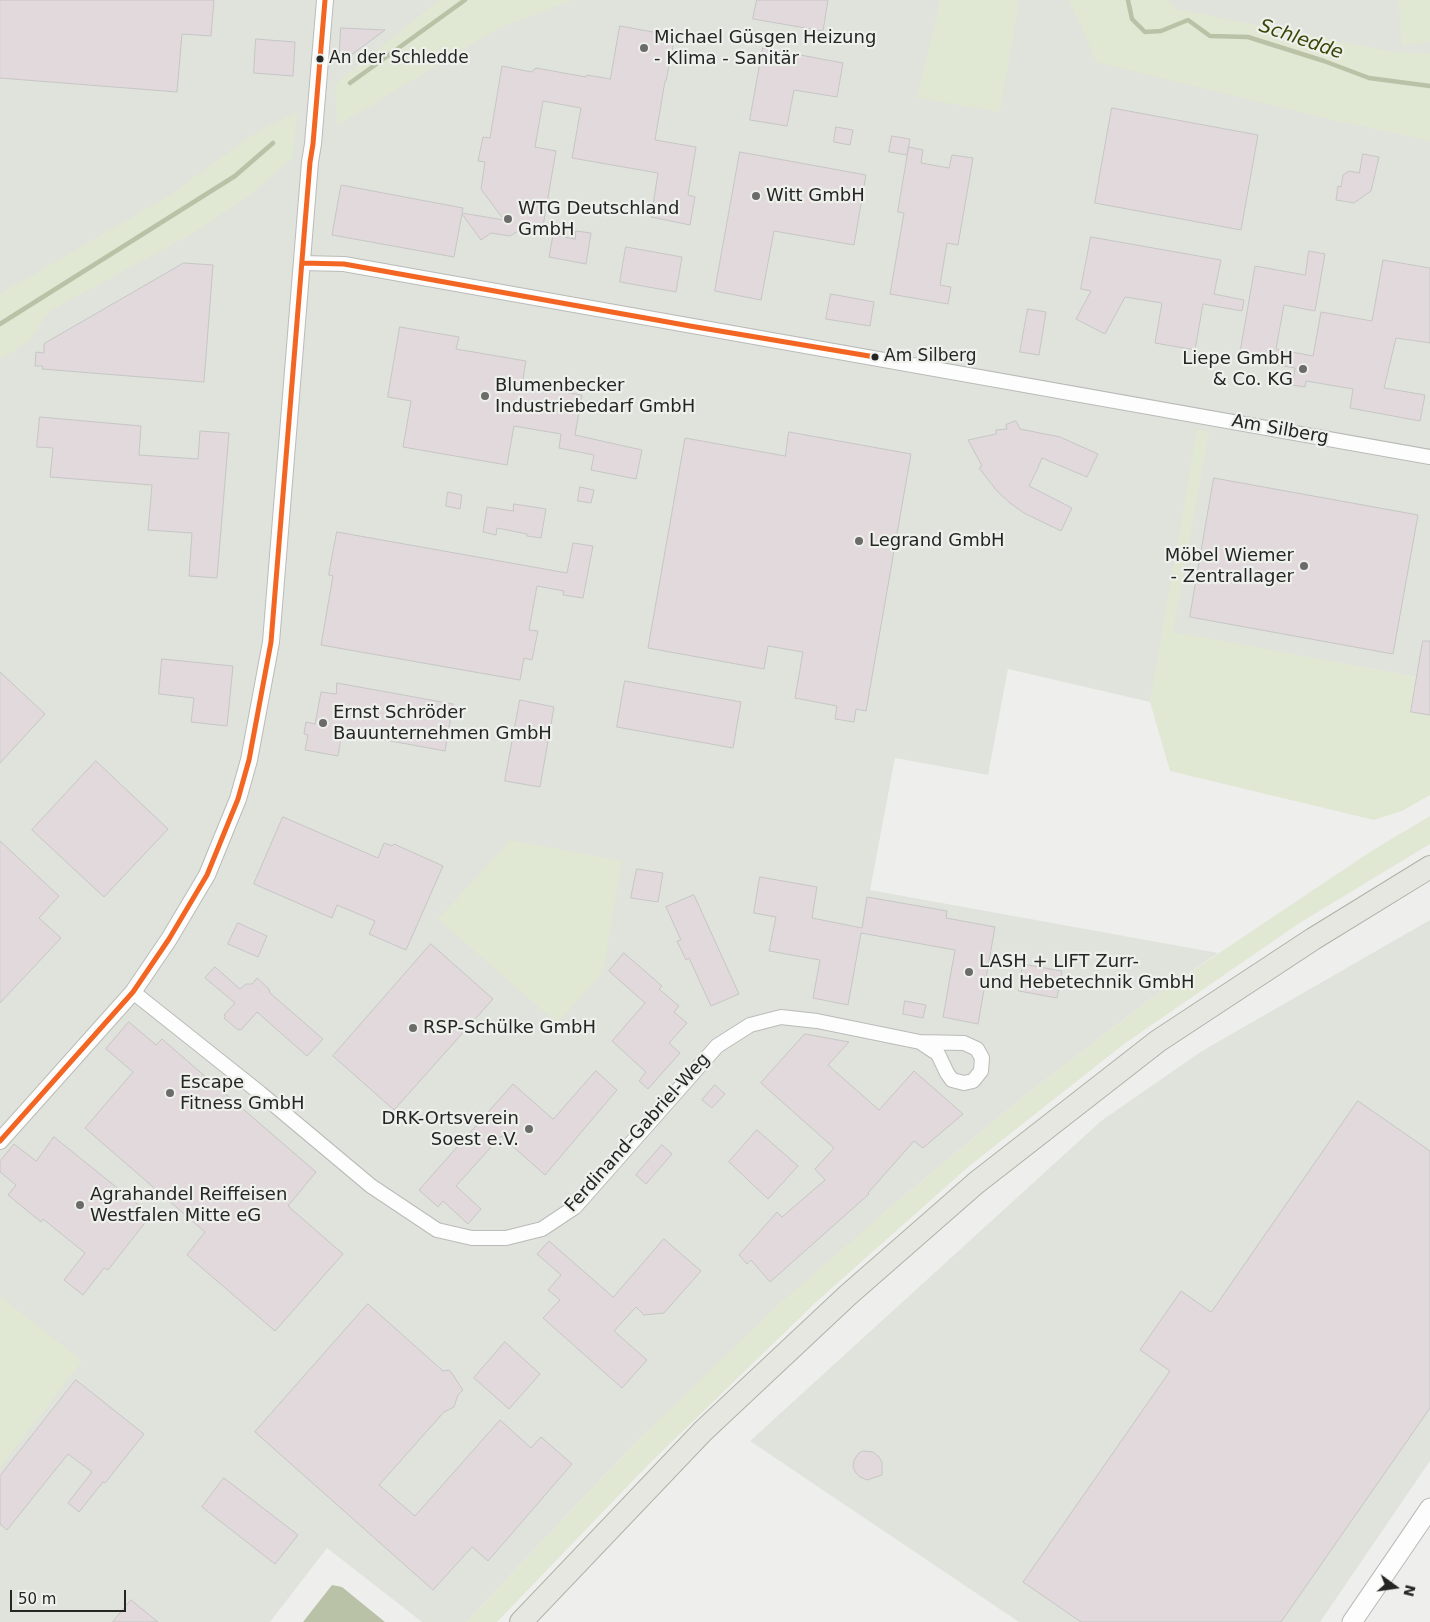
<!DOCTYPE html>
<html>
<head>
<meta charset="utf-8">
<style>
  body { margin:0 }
  #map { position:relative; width:1430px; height:1622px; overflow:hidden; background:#eeefed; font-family:"DejaVu Sans",sans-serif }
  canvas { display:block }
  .north { position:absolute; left:1370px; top:1562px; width:50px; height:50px; -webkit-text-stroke:4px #eef0ec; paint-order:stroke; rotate:104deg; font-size:14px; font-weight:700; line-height:20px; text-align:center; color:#252524 }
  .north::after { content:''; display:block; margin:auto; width:18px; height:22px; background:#252524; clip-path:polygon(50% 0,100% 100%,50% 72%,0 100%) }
  .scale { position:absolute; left:10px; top:1590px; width:116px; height:22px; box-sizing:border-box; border:2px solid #252524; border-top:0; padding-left:6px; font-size:15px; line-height:18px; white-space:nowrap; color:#252524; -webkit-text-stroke:4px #eef0ec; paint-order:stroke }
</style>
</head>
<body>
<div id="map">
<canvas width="1430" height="1622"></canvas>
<div class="north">N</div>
<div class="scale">50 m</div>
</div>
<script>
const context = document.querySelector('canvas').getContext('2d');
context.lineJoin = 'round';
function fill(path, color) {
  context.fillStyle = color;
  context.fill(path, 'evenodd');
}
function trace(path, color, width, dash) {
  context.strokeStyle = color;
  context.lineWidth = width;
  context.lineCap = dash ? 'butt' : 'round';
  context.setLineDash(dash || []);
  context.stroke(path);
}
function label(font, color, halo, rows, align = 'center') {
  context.font = font + ' "DejaVu Sans",sans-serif';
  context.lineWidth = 4.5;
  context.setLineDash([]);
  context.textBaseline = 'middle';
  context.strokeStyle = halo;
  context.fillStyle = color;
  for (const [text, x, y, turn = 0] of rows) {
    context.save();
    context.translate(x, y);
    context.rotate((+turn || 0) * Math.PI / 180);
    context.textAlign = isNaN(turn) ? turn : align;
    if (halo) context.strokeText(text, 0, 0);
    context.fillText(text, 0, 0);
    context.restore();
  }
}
const built = new Path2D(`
  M 0,0 L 1430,0 L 1430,715 L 1411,712 L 1417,677 L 1173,633 L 1150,702 L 1008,669 L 988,775 L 895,758 L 870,890 L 1218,953 L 1149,1000 L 1022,1098 L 887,1210 L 638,1440 L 466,1622 L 422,1622 L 327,1548 L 270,1622 L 0,1622 Z
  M 1430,920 L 1430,1461 L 1320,1622 L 1019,1622 L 750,1441 L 1101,1121 L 1202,1051 Z`);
const green = new Path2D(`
  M 439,0 L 573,0 L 499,28 L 337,126 L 335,84 Z
  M 940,0 L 1019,0 L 1000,112 L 917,98 Z
  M 1069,0 L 1168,0 L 1175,9 L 1394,52 L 1430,53 L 1430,141 L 1324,118 L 1097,62 Z
  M 1398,0 L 1430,0 L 1430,42 L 1402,45 Z
  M 297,112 L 293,157 L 252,194 L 195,232 L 50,311 L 28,342 L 0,359 L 0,294 L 170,195 L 249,137 Z
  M 1197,429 L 1209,432 L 1173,632 L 1417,677 L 1411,712 L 1430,715 L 1430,795 L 1402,811 L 1374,820 L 1170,771 L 1150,702 Z
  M 1430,816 L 1430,844 L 1298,924 L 1124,1044 L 968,1167 L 815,1303 L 647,1466 L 497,1622 L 466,1622 L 638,1440 L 780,1303 L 887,1210 L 1022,1098 L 1149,1000 L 1373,850 Z
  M 510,840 L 622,861 L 603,973 L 557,1023 L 438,919 Z
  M 0,1296 L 82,1361 L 0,1468 Z`);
const water = new Path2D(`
  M 332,1585 L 342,1587 L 385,1622 L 303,1622 Z`);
const stream = new Path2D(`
  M 1128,0 L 1132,19 L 1145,32 L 1161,31 L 1188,20 L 1210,36 L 1248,37 L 1324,61 L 1369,78 L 1430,86
  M 350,83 L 465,0
  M 0,324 L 235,176 L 273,143`);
const building = new Path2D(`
  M 0,0 L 214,0 L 211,36 L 182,34 L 177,92 L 0,78 Z
  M 757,0 L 828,0 L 823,31 L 753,19 Z
  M 620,26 L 675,36 L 666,81 L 665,81 L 655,140 L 696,147 L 688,195 L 695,197 L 690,225 L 651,217 L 658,173 L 572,158 L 581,108 L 543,101 L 535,147 L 556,151 L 542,232 L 522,229 L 510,236 L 491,233 L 481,240 L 462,214 L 454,257 L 332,235 L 341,185 L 463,208 L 462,213 L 504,220 L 481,189 L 485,162 L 478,161 L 483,137 L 490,138 L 502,66 L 531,72 L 536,68 L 586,77 L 587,75 L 610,79 Z
  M 341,28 L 385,30 L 339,64 Z
  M 256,39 L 295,42 L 293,76 L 254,73 Z
  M 763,48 L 843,63 L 837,97 L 794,90 L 787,126 L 750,120 Z
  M 1112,108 L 1258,135 L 1241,230 L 1095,203 Z
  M 836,127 L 853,130 L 850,145 L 834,142 Z
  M 892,136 L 910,139 L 907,155 L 889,152 Z
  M 909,147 L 923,150 L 921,163 L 949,168 L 952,155 L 973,158 L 958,245 L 947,243 L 940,285 L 951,287 L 948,304 L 890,294 L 904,213 L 898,212 Z
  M 740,152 L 866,175 L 854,245 L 774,231 L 761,300 L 715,291 Z
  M 1363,154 L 1379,157 L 1371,191 L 1354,203 L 1336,200 L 1338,186 L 1341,187 L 1343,175 L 1349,171 L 1359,173 Z
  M 576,231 L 591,233 L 586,264 L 549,257 L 553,235 L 575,239 Z
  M 1091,237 L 1221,260 L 1214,294 L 1244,300 L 1242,311 L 1203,304 L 1195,350 L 1155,343 L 1162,303 L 1125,297 L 1105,334 L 1076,319 L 1091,291 L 1081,289 Z
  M 626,247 L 682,257 L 676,292 L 620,282 Z
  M 1309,251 L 1325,254 L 1315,311 L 1284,305 L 1276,349 L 1313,356 L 1321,312 L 1372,321 L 1383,260 L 1430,268 L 1430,343 L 1396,338 L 1384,388 L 1425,395 L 1420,421 L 1350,408 L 1353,389 L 1306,381 L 1305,387 L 1292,385 L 1295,368 L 1239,358 L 1255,266 L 1305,275 Z
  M 184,263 L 213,265 L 204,382 L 42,369 L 43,366 L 35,366 L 36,352 L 44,353 L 44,344 Z
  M 831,294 L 874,302 L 870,326 L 826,319 Z
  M 1028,309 L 1046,312 L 1039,355 L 1020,352 Z
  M 400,327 L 459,337 L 456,349 L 526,361 L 522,385 L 582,395 L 575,435 L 642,450 L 636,479 L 591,470 L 594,455 L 559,448 L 561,434 L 514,426 L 507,465 L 403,447 L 411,401 L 388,397 Z
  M 40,417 L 141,426 L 139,455 L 198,459 L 200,431 L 229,433 L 217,578 L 189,576 L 192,533 L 148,530 L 152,485 L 50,477 L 53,448 L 37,447 Z
  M 1016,421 L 1020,429 L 1060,437 L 1098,454 L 1087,477 L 1042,458 L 1037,470 L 1029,486 L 1072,508 L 1061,531 L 1024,513 L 1010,503 L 997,491 L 979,468 L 982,466 L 968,440 L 996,434 L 996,430 L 1007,429 L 1006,425 Z
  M 789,432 L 911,454 L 866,711 L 856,709 L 854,722 L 835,719 L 837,706 L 795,698 L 803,652 L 768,646 L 764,669 L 648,648 L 685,438 L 785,456 Z
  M 1214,478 L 1418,515 L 1393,654 L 1190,617 Z
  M 580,487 L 594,490 L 591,503 L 578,501 Z
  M 448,492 L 462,495 L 460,509 L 446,506 Z
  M 514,504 L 546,509 L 541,538 L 527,536 L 527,534 L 497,528 L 496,535 L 483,532 L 487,507 L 513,511 Z
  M 337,532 L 567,573 L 573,543 L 593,546 L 583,598 L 563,595 L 564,591 L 537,586 L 529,630 L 538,631 L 532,660 L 524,658 L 520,680 L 321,645 L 333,576 L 329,575 Z
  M 1423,641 L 1430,641 L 1430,715 L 1411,712 Z
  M 162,659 L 233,666 L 227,726 L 191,722 L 194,698 L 159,694 Z
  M 0,672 L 45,714 L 0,763 Z
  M 625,681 L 741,702 L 733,748 L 617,727 Z
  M 337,683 L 453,704 L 445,751 L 342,732 L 338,756 L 305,750 L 308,735 L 304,734 L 306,722 L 315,724 L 321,692 L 336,694 Z
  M 520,700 L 554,707 L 540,787 L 505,781 Z
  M 96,761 L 168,829 L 104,897 L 32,830 Z
  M 283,817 L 378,858 L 384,843 L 392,846 L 394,844 L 443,866 L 406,950 L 369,934 L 375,921 L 337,905 L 332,918 L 254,884 Z
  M 0,841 L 59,896 L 39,918 L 61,938 L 0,1003 Z
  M 637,869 L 663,873 L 658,902 L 631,898 Z
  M 760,877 L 817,887 L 812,918 L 862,928 L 867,897 L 947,911 L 946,918 L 995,927 L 978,1024 L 943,1017 L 955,950 L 861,933 L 848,1005 L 813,998 L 820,960 L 769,951 L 776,917 L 754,913 Z
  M 694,895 L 739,994 L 711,1006 L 689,958 L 686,960 L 677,941 L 681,940 L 666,907 Z
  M 238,923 L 267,936 L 258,957 L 228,944 Z
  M 431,944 L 493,999 L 394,1110 L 333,1056 Z
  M 624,953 L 662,986 L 659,989 L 679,1006 L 674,1012 L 687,1023 L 669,1043 L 680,1053 L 648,1089 L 639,1081 L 646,1072 L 612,1041 L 645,1003 L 609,971 Z
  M 1023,964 L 1062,971 L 1057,998 L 1019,991 Z
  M 215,967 L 240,989 L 246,984 L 252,984 L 257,978 L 269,989 L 270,993 L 323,1039 L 307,1056 L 257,1012 L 241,1030 L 240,1029 L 238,1030 L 224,1018 L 226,1016 L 224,1015 L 235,1003 L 205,978 Z
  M 905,1001 L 926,1005 L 923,1018 L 903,1014 Z
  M 129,1022 L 156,1045 L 162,1039 L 316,1172 L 288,1206 L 343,1254 L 275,1331 L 187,1255 L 205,1232 L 85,1128 L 133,1072 L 106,1049 Z
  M 805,1034 L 849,1042 L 828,1065 L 879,1110 L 914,1071 L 963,1114 L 923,1148 L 914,1141 L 868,1193 L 869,1194 L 770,1282 L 751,1260 L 747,1264 L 739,1255 L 777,1212 L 782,1217 L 825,1180 L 815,1169 L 834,1148 L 761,1083 Z
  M 596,1071 L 617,1090 L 545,1175 L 501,1136 L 456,1186 L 481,1209 L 468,1224 L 443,1201 L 438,1207 L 419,1190 L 513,1084 L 553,1119 Z
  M 715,1085 L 725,1094 L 712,1108 L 702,1100 Z
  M 1358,1101 L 1430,1151 L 1430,1408 L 1281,1622 L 1081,1622 L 1023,1582 L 1170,1371 L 1140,1350 L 1181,1291 L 1211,1312 Z
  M 757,1130 L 798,1166 L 768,1199 L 729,1162 Z
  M 54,1137 L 151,1215 L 108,1270 L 104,1268 L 83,1295 L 64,1280 L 85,1253 L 43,1219 L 41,1222 L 8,1195 L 16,1185 L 0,1172 L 0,1161 L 14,1144 L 36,1161 Z
  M 662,1145 L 672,1154 L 646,1184 L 636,1175 Z
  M 664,1239 L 701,1271 L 664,1313 L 644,1315 L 636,1307 L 614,1331 L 647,1360 L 622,1388 L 543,1318 L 560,1300 L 548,1290 L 561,1275 L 537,1254 L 549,1241 L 613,1297 Z
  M 368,1304 L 443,1371 L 449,1370 L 451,1372 L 463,1390 L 458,1395 L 454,1407 L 444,1412 L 379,1485 L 415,1516 L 500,1420 L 531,1448 L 541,1437 L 572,1464 L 488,1561 L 472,1547 L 433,1590 L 255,1432 Z
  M 505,1342 L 540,1374 L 509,1409 L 474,1378 Z
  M 76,1380 L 144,1434 L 105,1483 L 103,1482 L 79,1512 L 68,1503 L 92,1472 L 68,1454 L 7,1530 L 0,1524 L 0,1476 Z
  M 863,1451 L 873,1452 L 879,1457 L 882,1462 L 882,1475 L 867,1480 L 860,1477 L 856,1473 L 853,1467 L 854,1460 L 858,1454 Z
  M 224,1478 L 298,1535 L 275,1564 L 202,1507 Z
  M 131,1600 L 158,1622 L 113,1622 Z`);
const minor = new Path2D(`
  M 302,263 L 344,264 L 1430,457
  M 133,992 L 260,1093 L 371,1186 L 437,1230 L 472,1238 L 506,1238 L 542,1229 L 575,1207 L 717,1046 L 750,1025 L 781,1017 L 817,1021 L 920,1042 L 964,1043 L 977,1049 L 982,1058 L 981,1071 L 973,1081 L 964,1083 L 952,1080 L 947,1073 L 938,1054 L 920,1042`);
const tertiary = new Path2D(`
  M 0,1141 L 133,992 L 169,939 L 207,875 L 238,799 L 249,760 L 271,642 L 310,162 L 313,144 L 325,0`);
const secondary = new Path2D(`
  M 1352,1622 L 1430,1508`);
const trunk = new Path2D(`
  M 521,1622 L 703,1431 L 848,1295 L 976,1183 L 1158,1041 L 1313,939 L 1430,867`);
const bus1 = new Path2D(`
  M 302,263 L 344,264 L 690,326 L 875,357
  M 0,1141 L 133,992 L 169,939 L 207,875 L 238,799 L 249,760 L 271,642 L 310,162 L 313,144 L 325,0`);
const markers = [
  [644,48,5,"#6b6c6a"],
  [320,59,4.5,"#252524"],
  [756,196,5,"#6b6c6a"],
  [508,219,5,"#6b6c6a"],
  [875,357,4.5,"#252524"],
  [1303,369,5,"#6b6c6a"],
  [485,396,5,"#6b6c6a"],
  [859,541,5,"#6b6c6a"],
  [1304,566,5,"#6b6c6a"],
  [323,723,5,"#6b6c6a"],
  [969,972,5,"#6b6c6a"],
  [413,1028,5,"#6b6c6a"],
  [170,1093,5,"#6b6c6a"],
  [529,1129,5,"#6b6c6a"],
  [80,1205,5,"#6b6c6a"]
];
const busNames = [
  ["An der Schledde",329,59],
  ["Am Silberg",884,357]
];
const poiNames = [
  ["Michael Güsgen Heizung",654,38],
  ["- Klima - Sanitär",654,59],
  ["Witt GmbH",766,196],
  ["WTG Deutschland",518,209],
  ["GmbH",518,230],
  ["Liepe GmbH",1293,359,"right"],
  ["& Co. KG",1293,380,"right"],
  ["Blumenbecker",495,386],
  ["Industriebedarf GmbH",495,407],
  ["Legrand GmbH",869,541],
  ["Möbel Wiemer",1294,556,"right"],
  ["- Zentrallager",1294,577,"right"],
  ["Ernst Schröder",333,713],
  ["Bauunternehmen GmbH",333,734],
  ["LASH + LIFT Zurr-",979,962],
  ["und Hebetechnik GmbH",979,983],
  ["RSP-Schülke GmbH",423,1028],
  ["Escape",180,1083],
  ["Fitness GmbH",180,1104],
  ["DRK-Ortsverein",519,1119,"right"],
  ["Soest e.V.",519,1140,"right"],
  ["Agrahandel Reiffeisen",90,1195],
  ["Westfalen Mitte eG",90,1216]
];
const streetNames = [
  ["Am Silberg",1280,430,10],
  ["Ferdinand-Gabriel-Weg",638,1133,-48]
];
const waterNames = [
  ["Schledde",1301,40,19]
];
fill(built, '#e0e3dc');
fill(green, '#e0e7d2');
fill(water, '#b9c2a6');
trace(stream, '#b9c2a6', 4.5);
fill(building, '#e1d9dc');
trace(building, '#c7c6c6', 1);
trace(minor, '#babbb9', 16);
trace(tertiary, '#babbb9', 18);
trace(secondary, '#babbb9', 21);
trace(trunk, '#afb2a8', 24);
trace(minor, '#fcfdfc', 14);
trace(tertiary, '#fcfdfc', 16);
trace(secondary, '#fcfdfc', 19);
trace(trunk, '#e6e7e0', 22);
trace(bus1, '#f26522', 5);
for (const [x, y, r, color] of markers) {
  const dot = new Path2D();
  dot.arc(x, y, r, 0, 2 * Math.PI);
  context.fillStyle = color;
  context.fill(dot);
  trace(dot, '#eef0ec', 2);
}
label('17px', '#252524', '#eef0ec', busNames, 'left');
label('18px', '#252524', '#eef0ec', poiNames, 'left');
label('18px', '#252524', '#eef0ec', streetNames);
label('italic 19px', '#384605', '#eef0ec', waterNames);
</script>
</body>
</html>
